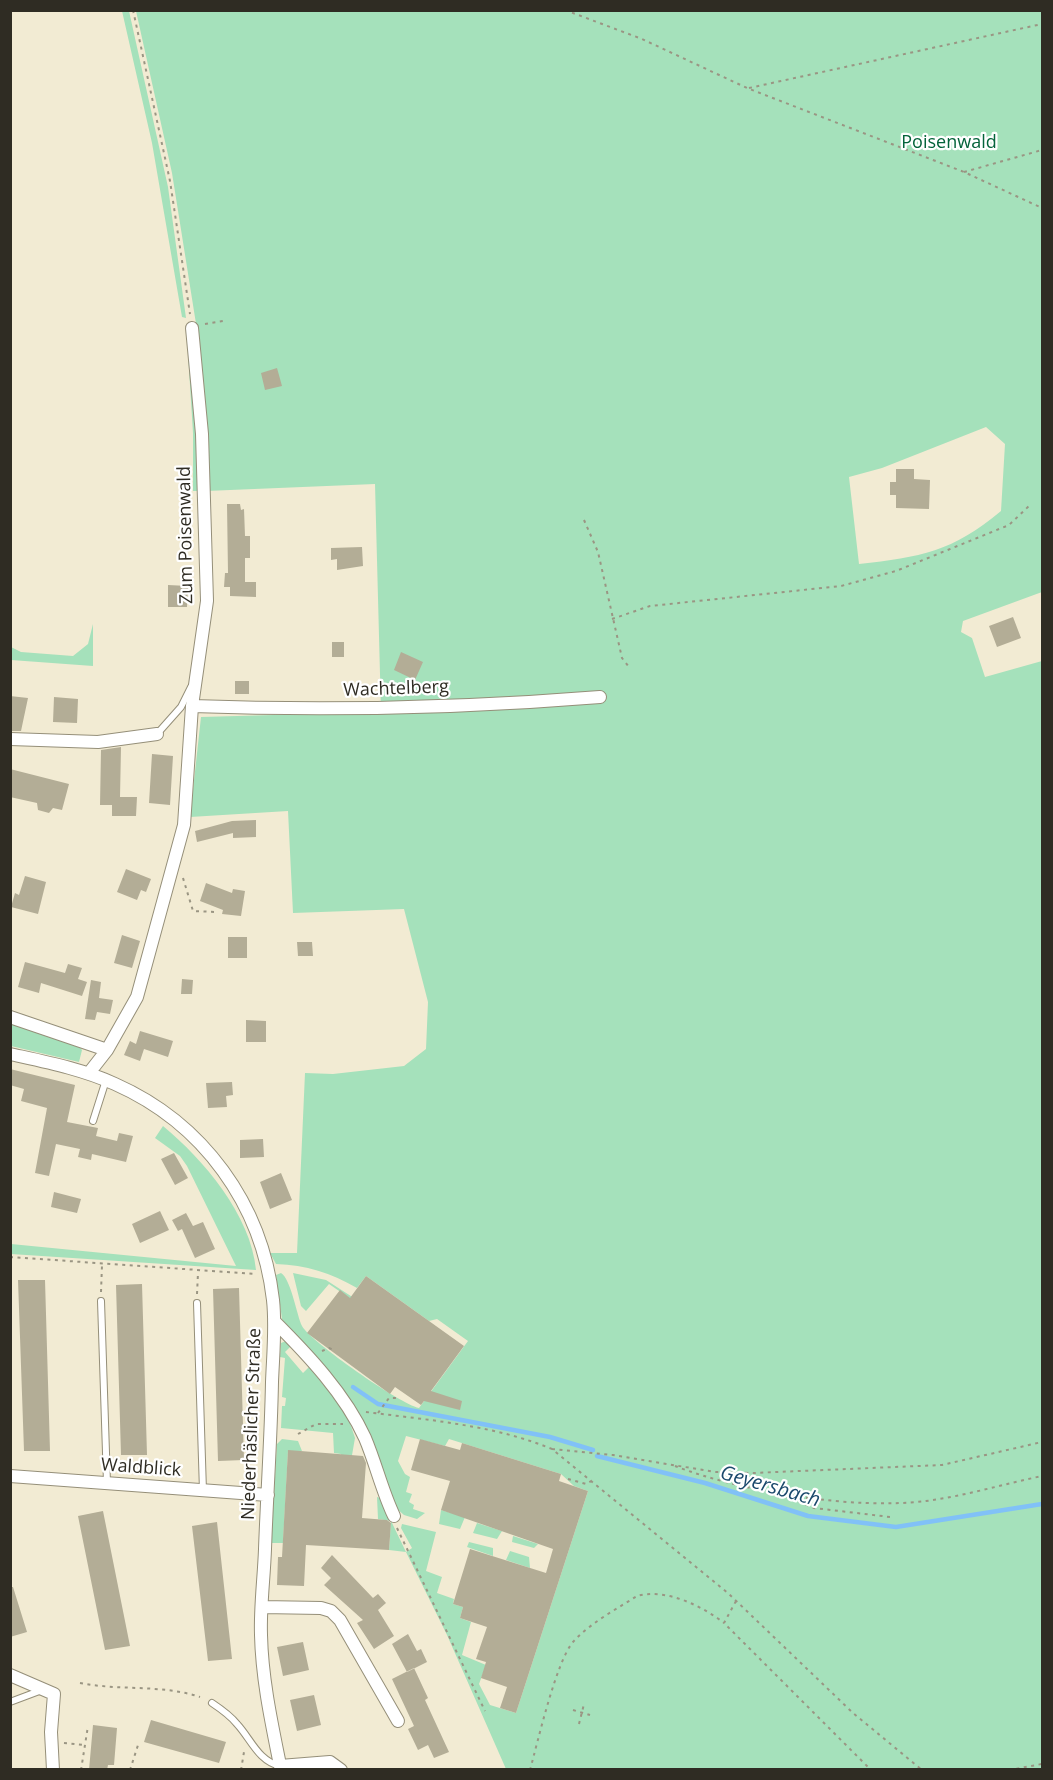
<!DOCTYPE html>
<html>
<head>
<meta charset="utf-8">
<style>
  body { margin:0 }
  #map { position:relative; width:1053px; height:1780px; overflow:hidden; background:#f2ebd3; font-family:"Open Sans",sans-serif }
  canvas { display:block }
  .frame { position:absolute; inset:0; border:12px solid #2f2c23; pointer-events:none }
</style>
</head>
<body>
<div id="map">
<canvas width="1053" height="1780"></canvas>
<div class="frame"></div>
</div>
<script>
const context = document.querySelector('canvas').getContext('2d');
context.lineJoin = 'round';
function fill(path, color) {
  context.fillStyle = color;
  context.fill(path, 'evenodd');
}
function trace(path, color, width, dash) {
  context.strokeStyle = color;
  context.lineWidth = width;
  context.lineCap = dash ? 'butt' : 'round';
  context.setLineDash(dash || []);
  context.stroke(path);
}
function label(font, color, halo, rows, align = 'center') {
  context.font = font + ' "Open Sans",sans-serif';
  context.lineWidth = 4.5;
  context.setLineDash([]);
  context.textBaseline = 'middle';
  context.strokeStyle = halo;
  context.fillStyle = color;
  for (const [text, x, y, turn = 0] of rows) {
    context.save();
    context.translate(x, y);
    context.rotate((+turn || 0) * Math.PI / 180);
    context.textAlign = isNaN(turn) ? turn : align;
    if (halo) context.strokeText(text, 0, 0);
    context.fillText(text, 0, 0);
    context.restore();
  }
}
const green = new Path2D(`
  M 122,11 L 129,11 L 168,187 L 186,318 L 182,317 L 152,143 Z
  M 136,11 L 1042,11 L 1042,592 L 963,621 L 961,632 L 972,638 L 985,677 L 1042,661 L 1042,1769 L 506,1769 L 447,1635 L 406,1552 L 389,1550 L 391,1521 L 378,1519 L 377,1497 L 380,1498 L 406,1552 L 412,1548 L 401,1528 L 402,1524 L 436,1532 L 426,1571 L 442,1577 L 437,1593 L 454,1599 L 453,1604 L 463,1607 L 460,1618 L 471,1622 L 462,1655 L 486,1665 L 479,1684 L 490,1705 L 516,1713 L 588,1491 L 574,1486 L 561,1474 L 449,1439 L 445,1446 L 406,1436 L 398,1461 L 405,1474 L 410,1477 L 406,1492 L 412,1494 L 409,1502 L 414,1505 L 413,1509 L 425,1513 L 417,1519 L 404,1515 L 396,1508 L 377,1461 L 282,1319 L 276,1275 L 281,1273 C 291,1279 297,1316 302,1326 C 311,1342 400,1404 419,1408 L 468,1341 L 437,1319 L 429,1321 L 366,1276 L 357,1288 C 331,1273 306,1265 276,1264 L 270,1253 L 297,1253 L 305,1073 L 333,1074 L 404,1066 L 426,1049 L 428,1002 L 404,909 L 293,913 L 288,811 L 190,817 L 201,717 L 381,712 L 375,484 L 206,491 L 197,330 L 172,173 ZM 986,427 L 1005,444 L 1001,511 C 952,552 921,557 859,564 L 849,477 L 882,468 Z
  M 190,349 L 198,407 L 200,491 L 193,491 L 193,433 L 188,353 Z
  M 93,624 L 93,666 L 11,660 L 11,647 L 21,652 L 73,656 L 88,644 Z
  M 10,1022 L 78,1045 L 82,1050 L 79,1062 L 11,1046 Z
  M 163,1126 C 203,1159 251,1215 256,1270 L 11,1254 L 11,1244 L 236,1266 L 187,1166 L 180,1156 L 155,1138 Z
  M 293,1273 L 326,1280 L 357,1300 L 358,1304 L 329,1284 L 306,1311 L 301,1306 Z
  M 286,1341 L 292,1345 L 285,1352 L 303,1373 L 309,1367 L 347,1414 L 355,1438 L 336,1547 L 341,1454 L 334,1453 L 333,1433 L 281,1428 L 282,1406 L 285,1406 L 286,1398 L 282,1397 L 285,1358 L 280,1357 L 281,1343 Z
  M 282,1439 L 298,1441 L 302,1451 L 288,1451 L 283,1543 L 271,1543 L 277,1444 Z
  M 441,1510 L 465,1517 L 460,1529 L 439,1524 Z
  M 477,1523 L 502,1531 L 497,1539 L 473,1533 Z
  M 513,1536 L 538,1544 L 534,1548 L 512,1542 Z
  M 469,1542 L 493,1548 L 493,1556 L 467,1547 Z
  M 510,1551 L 529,1557 L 530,1568 L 506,1560 Z`);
const stream = new Path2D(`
  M 353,1387 L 378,1404 L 550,1437 L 593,1450
  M 597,1456 L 705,1483 L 808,1516 L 896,1527 L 1042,1504`);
const building = new Path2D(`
  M 277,368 L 282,386 L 265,390 L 261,373 Z
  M 896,469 L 914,469 L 914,479 L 930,480 L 929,509 L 896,508 L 896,495 L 890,495 L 890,482 L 896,482 Z
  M 227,504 L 240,504 L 241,510 L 244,509 L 245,536 L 250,536 L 250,558 L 245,558 L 245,582 L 256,582 L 256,597 L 230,596 L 230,587 L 224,587 L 225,573 L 228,573 Z
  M 362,547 L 363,566 L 337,570 L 337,559 L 331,560 L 331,548 Z
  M 168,585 L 188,586 L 187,607 L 168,607 Z
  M 1013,617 L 1021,638 L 997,647 L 989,626 Z
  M 332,642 L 344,642 L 344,657 L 332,657 Z
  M 401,652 L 423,662 L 415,680 L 394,670 Z
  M 235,681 L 249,681 L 249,694 L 235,694 Z
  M 10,696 L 28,698 L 21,731 L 10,731 Z
  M 54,697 L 78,699 L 77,723 L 53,722 Z
  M 121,747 L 120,797 L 137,797 L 136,816 L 112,816 L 112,805 L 100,805 L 101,750 Z
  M 152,754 L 173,756 L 170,805 L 149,803 Z
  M 10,769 L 69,784 L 62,810 L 53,808 L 49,813 L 38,810 L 37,803 L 10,797 Z
  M 256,820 L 256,837 L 233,838 L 233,833 L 197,842 L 195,831 L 232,821 Z
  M 126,869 L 151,879 L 146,892 L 141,890 L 137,900 L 117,892 Z
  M 25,876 L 46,882 L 38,914 L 11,907 L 15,893 L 19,895 Z
  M 206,883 L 232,893 L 233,889 L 245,891 L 241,916 L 222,914 L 223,910 L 200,901 Z
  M 122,935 L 140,941 L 132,968 L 114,963 Z
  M 228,937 L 247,937 L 247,958 L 228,958 Z
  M 297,942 L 312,942 L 313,956 L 298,956 Z
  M 25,962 L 65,973 L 68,964 L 82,968 L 78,979 L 87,982 L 82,996 L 41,983 L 39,993 L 18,987 Z
  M 182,979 L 193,980 L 192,994 L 181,994 Z
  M 91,980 L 101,982 L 99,998 L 113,1000 L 110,1014 L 97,1012 L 95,1020 L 85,1019 Z
  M 246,1020 L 266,1021 L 266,1042 L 246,1042 Z
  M 140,1031 L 173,1041 L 168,1057 L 144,1049 L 140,1061 L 124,1055 L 130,1041 L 136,1044 Z
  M 10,1069 L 75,1085 L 67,1122 L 98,1128 L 96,1136 L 117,1141 L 119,1133 L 133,1136 L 126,1162 L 92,1154 L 91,1160 L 78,1157 L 80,1149 L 56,1144 L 49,1176 L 35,1173 L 47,1108 L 21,1101 L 24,1089 L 10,1085 Z
  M 232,1082 L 233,1095 L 226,1096 L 227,1107 L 208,1108 L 206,1083 Z
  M 263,1139 L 264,1157 L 240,1158 L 240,1140 Z
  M 174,1153 L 188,1178 L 175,1185 L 161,1159 Z
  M 281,1173 L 292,1200 L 270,1209 L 260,1182 Z
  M 54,1192 L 81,1199 L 77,1213 L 51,1207 Z
  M 160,1211 L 169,1230 L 140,1243 L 132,1224 Z
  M 186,1213 L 193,1226 L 203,1222 L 215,1249 L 195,1258 L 182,1229 L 178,1231 L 172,1220 Z
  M 366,1276 L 464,1346 L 431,1391 L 462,1401 L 460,1410 L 424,1401 L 421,1405 L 395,1387 L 390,1394 L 307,1333 L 340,1290 L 350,1298 Z
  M 18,1280 L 45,1280 L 50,1451 L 24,1451 Z
  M 142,1284 L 147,1455 L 121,1455 L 116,1285 Z
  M 239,1288 L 244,1460 L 218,1461 L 213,1289 Z
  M 420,1439 L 460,1450 L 462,1443 L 561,1474 L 559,1481 L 588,1491 L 516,1713 L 500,1708 L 507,1687 L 481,1678 L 486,1662 L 476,1659 L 487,1627 L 460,1618 L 463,1607 L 453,1604 L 470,1549 L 546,1573 L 553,1549 L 441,1510 L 450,1481 L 411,1470 Z
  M 288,1450 L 363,1456 L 366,1463 L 362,1518 L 387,1520 L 391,1523 L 389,1550 L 306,1545 L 304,1586 L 277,1585 L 278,1557 L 282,1557 Z
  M 103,1511 L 130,1646 L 105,1650 L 78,1516 Z
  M 217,1522 L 232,1659 L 208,1661 L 192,1526 Z
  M 332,1555 L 373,1598 L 378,1594 L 386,1603 L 378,1610 L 394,1636 L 374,1649 L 357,1623 L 363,1620 L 324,1585 L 331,1578 L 321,1568 Z
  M 10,1587 L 13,1587 L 27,1632 L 10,1637 Z
  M 408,1634 L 417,1651 L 421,1649 L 427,1662 L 407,1672 L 392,1644 Z
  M 303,1642 L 309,1670 L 283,1676 L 277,1647 Z
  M 414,1668 L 428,1698 L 425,1700 L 449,1752 L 434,1758 L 428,1745 L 418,1750 L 408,1729 L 414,1726 L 392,1679 Z
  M 314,1695 L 321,1725 L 297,1731 L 290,1700 Z
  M 151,1720 L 226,1742 L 219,1763 L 144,1742 Z
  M 93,1725 L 117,1728 L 114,1765 L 108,1765 L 107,1770 L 89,1770 Z`);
const path = new Path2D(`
  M 133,10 L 170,181 L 190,314
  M 565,10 L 642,39 L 747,88 L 964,172 L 1042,208
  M 749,88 L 1042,24
  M 964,172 L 1042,150
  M 205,324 L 223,321
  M 584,520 L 598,552 L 622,658 L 629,667
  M 612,619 L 650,606 L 841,586 L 896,571 L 1009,525 L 1030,505
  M 183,878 L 193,911 L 215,912
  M 10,1257 L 256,1274
  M 101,1292 L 102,1265
  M 197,1294 L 198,1273
  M 322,1351 L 329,1348 L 334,1350
  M 366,1412 C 428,1420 494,1425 552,1449 L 729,1594 L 853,1713 L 922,1770
  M 378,1413 L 389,1398 L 398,1398
  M 298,1434 L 316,1424 L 343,1424
  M 552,1449 L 613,1455 L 715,1472 L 753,1473 L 942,1465 L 1042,1442
  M 675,1466 C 742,1492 854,1510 926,1501 C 965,1496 1004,1484 1042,1476
  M 568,1479 L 586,1484 L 593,1480
  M 778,1493 L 814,1508 L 890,1517
  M 397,1528 L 485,1711
  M 736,1601 L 724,1623 L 871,1770
  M 80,1683 C 120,1691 161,1684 200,1697
  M 573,1710 L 590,1715
  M 579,1724 L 584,1704
  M 64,1743 L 84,1745
  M 81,1770 L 88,1726
  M 130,1770 L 138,1745
  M 241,1770 L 244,1752
  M 530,1770 C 538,1741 556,1662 573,1642 C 590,1623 615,1610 637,1596 C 666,1588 702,1606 724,1623
  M 1009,1770 L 1042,1764`);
const lane = new Path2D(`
  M 157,734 L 181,707 L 191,687
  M 93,1121 L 106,1080
  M 101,1301 L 107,1483
  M 197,1303 L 203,1491
  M 10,1702 L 42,1690
  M 212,1703 C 221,1709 230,1715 237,1724 C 251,1739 258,1761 280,1766`);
const street = new Path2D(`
  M 192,706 C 328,711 464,708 600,697
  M 10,739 L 98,742 L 157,734
  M 10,1017 L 107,1050
  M 10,1054 C 46,1062 82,1069 115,1084 C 203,1123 262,1204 273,1300 C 276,1327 273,1355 272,1382 C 271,1438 267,1493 265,1549 C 264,1578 260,1607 261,1635 C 262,1680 272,1725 281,1770
  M 89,1073 L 107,1050 L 137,997 L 184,825 L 192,706 L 207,601 L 202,434 L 192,328
  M 274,1321 C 308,1355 345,1394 365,1438 C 376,1464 382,1491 394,1516
  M 10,1476 L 268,1495
  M 262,1607 L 321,1608 L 331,1611 L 340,1620 L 398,1721
  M 10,1675 L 54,1694 L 51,1732 L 53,1770
  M 280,1766 L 330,1762 L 341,1770`);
const parkNames = [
  ["Poisenwald",949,143]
];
const streetNames = [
  ["Zum Poisenwald",186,535,-91],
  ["Wachtelberg",396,689,-2],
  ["Niederhäslicher Straße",252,1424,-88],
  ["Waldblick",141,1468,4]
];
const waterNames = [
  ["Geyersbach",770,1487,16]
];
fill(green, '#a5e1bb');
trace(stream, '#81c1f7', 4.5);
fill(building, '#b3ad96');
trace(lane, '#958f79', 8);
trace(street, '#958f79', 14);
trace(path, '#9a9583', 2, [3, 4.5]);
trace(lane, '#fff', 6);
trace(street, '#fff', 12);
label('18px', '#04633a', '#fff', parkNames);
label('18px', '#2f2c23', '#fff', streetNames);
label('italic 20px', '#1a496c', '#fff', waterNames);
</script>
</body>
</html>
